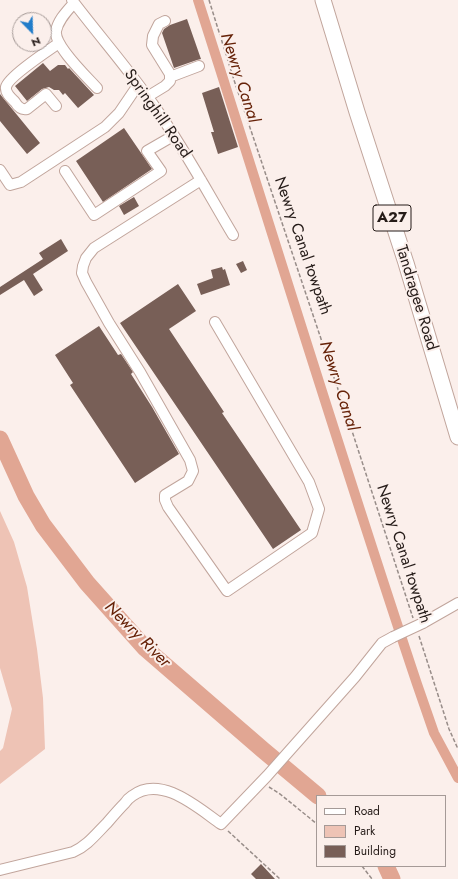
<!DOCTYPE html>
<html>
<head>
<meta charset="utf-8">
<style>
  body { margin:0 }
  #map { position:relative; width:458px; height:879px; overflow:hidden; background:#fbefeb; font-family:Jost,sans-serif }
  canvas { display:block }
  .legend { position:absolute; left:316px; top:795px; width:130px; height:72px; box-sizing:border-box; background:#fbefeb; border:1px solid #a59a97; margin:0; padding:5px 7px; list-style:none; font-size:12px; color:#251b18 }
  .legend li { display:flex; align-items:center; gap:8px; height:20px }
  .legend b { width:20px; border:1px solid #a59a97 }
  .north { position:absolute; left:12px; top:12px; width:40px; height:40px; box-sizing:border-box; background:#fbefeb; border:1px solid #a59a97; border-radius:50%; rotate:157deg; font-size:11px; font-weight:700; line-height:16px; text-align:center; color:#251b18 }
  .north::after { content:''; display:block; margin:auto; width:14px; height:18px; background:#217dca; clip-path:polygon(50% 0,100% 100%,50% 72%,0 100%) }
</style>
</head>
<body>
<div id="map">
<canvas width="458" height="879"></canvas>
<ul class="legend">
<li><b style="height:5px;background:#fff"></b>Road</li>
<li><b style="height:11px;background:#eec3b5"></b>Park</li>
<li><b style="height:11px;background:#785f57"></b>Building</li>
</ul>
<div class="north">N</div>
</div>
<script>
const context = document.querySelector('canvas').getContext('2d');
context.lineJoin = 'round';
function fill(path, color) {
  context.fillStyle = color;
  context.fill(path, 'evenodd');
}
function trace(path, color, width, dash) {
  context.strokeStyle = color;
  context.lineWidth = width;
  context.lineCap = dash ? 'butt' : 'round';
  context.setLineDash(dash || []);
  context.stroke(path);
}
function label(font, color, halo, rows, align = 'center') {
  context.font = font + ' Jost,sans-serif';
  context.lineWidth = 4;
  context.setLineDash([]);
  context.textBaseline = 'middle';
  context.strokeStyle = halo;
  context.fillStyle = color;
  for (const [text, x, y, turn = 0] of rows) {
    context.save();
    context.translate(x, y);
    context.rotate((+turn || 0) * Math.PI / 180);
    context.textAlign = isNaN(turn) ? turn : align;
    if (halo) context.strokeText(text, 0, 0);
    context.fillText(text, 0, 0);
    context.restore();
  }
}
const green = new Path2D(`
  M 0,511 L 14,542 L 27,587 L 37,649 L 43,698 L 45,749 L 0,784 L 0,751 L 3,748 L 12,709 L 0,668 Z`);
const canal = new Path2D(`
  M 198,0 C 271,228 341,457 417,684 L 434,733 L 458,778`);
const river = new Path2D(`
  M 0,439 L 26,496 L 43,525 L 87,583 L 145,648 L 263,750 L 318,796
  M 386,866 L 392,879`);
const building = new Path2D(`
  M 187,19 L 201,59 L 197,60 L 174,68 L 162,33 L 164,29 L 170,25 Z
  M 43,63 L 50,71 L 58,65 L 65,65 L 68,69 L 69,68 L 94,95 L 78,108 L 65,93 L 63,95 L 59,90 L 54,90 L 49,87 L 42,89 L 27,101 L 15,86 Z
  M 219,87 L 238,147 L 218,154 L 211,132 L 214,132 L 202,93 Z
  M 0,94 L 4,99 L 40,143 L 27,154 L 0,121 Z
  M 124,128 L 152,169 L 103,202 L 76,161 Z
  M 134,197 L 139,206 L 124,215 L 119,206 Z
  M 61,239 L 68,251 L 33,274 L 43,290 L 34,296 L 24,280 L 0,295 L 0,287 L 43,259 L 39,253 Z
  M 243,261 L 247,270 L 241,273 L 236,264 Z
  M 222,267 L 223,270 L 225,269 L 230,285 L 201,295 L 197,284 L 213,278 L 211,270 Z
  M 178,284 L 196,311 L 169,329 L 224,412 L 222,413 L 301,530 L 273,549 L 120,323 Z
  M 99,326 L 118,355 L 121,354 L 133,372 L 131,374 L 152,407 L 179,454 L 135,483 L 70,385 L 73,383 L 55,355 Z
  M 261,864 L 275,879 L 256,879 L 251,874 Z`);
const path = new Path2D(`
  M 209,0 L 234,80 L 352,431 L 413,618
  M 419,636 L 449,729 L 458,749
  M 269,787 L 280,794 L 317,824
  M 228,831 L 280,879
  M 362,866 L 372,879`);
const minor = new Path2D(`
  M 72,0 C 100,37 131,72 157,110 C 185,150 208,193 233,235
  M 74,3 C 67,11 58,20 56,31 C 54,46 87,77 97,88
  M 170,77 L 199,66
  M 147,97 L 165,86 L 170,81 L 170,74 L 152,45 L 153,36 L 159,24 L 165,21
  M 56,106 L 46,94 L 27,109 C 22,110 18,107 15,102 C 11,98 5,93 6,87 C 8,77 49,50 59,43
  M 0,170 L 10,185 L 21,182 L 105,127 L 119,113 L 138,85
  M 65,171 L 94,215 L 161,171 L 147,151 L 173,136
  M 201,180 L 94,248 L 86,258 L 83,266 L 82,273 L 86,282 L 109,323 L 140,372 L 190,460 L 193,471 L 188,481 L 165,495 L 165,500 L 168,507 L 227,591 L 312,533 L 319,509 L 309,482 L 215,322
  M 423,623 L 458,603
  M 0,870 L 73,852 C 87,846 96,834 107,823 C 113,816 119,809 125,803 C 127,800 129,798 132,796 C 161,774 198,808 221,824 L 267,776 L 355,677 L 382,643 L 393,637`);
const highway = new Path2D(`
  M 323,0 L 357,112 L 406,263 L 458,437`);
const minorBridge = new Path2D(`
  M 393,637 L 423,623`);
const shields = [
  [392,218,38]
];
const shieldNames = [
  ["A27",392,218]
];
const streetNames = [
  ["Springhill Road",157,114,55],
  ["Newry Canal towpath",302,246,71],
  ["Tandragee Road",416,298,73],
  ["Newry Canal towpath",403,554,72]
];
const waterNames = [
  ["Newry Canal",239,78,72],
  ["Newry Canal",338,386,72],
  ["Newry River",137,635,45]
];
fill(green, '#eec3b5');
trace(canal, '#e1a693', 10);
trace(river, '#e1a693', 17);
fill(building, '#785f57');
trace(minor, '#c1a59c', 12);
trace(highway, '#c1a59c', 17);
trace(path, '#988d89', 1.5, [4, 2]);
trace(minor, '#fff', 10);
trace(highway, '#fff', 15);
trace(minorBridge, '#c1a59c', 12, []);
trace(minorBridge, '#fff', 10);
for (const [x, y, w] of shields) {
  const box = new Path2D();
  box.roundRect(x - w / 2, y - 13, w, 26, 3);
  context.fillStyle = '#fbefeb';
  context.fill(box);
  trace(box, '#251b18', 1);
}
label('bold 15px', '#251b18', null, shieldNames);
label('16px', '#251b18', '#fbefeb', streetNames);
label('italic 17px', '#662208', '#fbefeb', waterNames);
</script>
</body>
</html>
